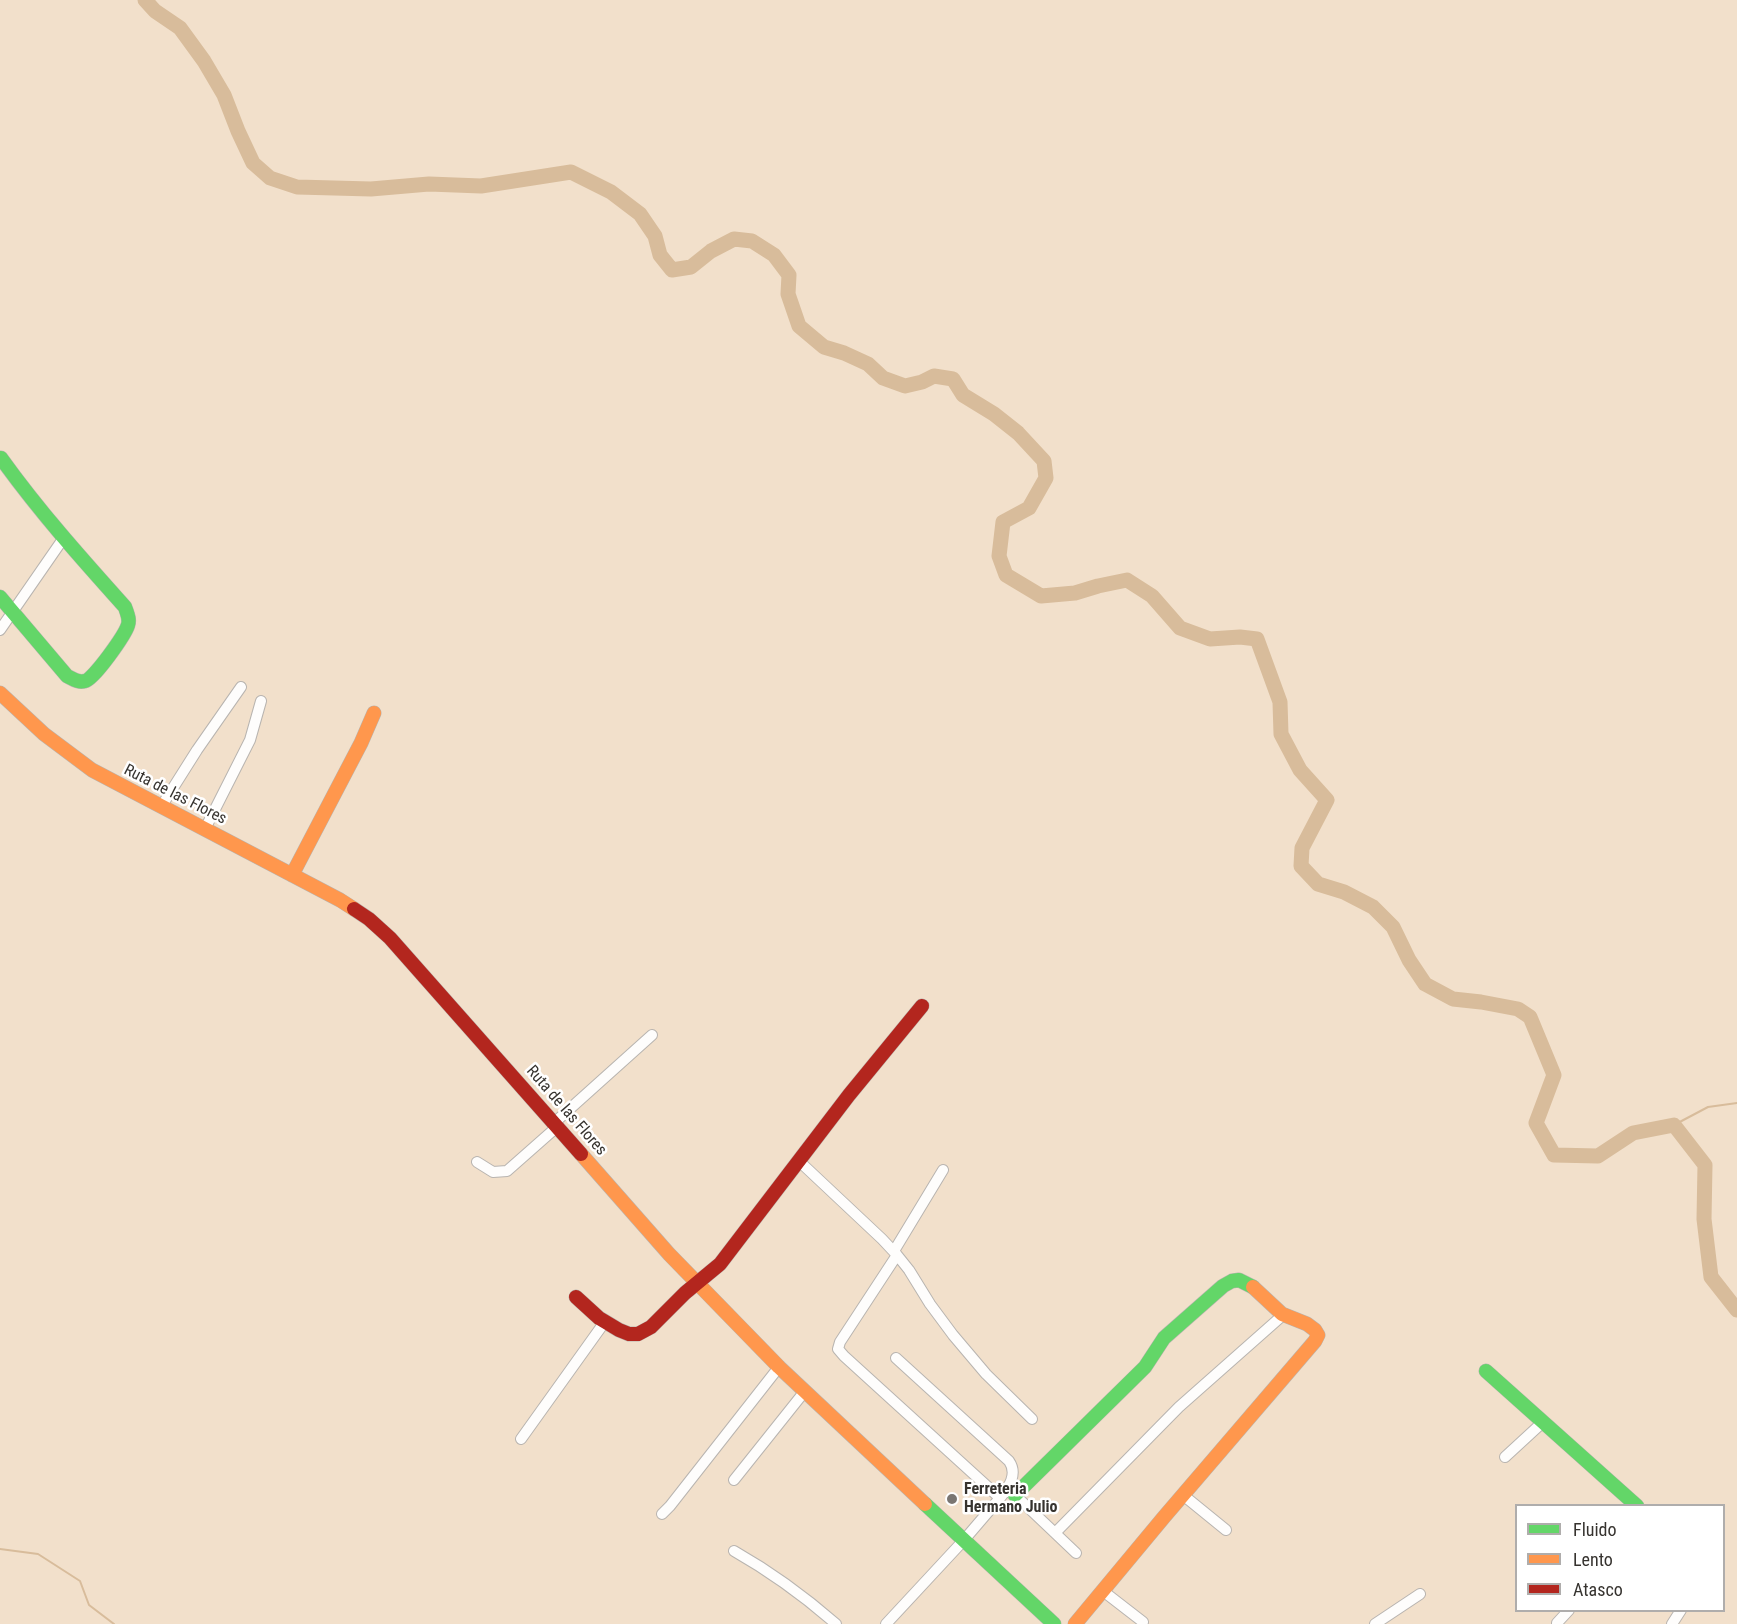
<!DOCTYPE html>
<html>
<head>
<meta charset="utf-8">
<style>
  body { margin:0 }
  #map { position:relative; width:1737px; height:1624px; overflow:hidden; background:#f8f3ed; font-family:"Roboto Condensed",sans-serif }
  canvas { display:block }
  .legend { position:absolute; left:1515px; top:1504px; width:210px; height:108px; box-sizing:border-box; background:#fff; border:2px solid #afadac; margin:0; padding:8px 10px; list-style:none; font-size:18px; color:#36332f }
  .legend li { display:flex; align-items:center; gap:12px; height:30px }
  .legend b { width:30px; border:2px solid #afadac }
</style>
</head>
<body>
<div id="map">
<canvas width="1737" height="1624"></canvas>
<ul class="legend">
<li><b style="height:8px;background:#63d668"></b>Fluido</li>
<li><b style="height:8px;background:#ff974d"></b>Lento</li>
<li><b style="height:8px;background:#b3261e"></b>Atasco</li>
</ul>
</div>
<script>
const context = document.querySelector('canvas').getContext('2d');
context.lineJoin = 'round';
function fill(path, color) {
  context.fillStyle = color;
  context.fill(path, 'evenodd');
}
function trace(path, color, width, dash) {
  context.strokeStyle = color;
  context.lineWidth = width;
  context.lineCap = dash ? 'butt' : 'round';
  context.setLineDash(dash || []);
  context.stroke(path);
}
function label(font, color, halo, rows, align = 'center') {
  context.font = font + ' "Roboto Condensed",sans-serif';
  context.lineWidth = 5;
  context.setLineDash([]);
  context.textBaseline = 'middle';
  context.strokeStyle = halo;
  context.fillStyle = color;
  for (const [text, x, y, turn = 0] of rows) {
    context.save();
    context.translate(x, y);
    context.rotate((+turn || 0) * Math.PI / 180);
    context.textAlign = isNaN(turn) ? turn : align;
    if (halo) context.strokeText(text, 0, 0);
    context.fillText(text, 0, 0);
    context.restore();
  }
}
const green = new Path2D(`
  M 0,0 L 1737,0 L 1737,1624 L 0,1624 ZM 1516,1506 L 1724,1506 L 1724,1610 L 1516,1610 Z`);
const stream = new Path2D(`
  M 1674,1125 L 1708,1107 L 1737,1103
  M 0,1549 L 38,1554 L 80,1581 L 89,1605 L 114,1624`);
const river = new Path2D(`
  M 145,0 L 155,11 L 180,28 L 204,61 L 224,95 L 238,131 L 253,163 L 270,178 L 297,187 L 371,189 L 429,184 L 481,186 L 571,172 L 611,192 L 640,214 L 655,236 L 660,255 L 672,270 L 691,267 L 711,251 L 734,239 L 752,241 L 774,255 L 789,275 L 788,294 L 799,326 L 824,347 L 844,353 L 868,364 L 883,378 L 905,386 L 922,382 L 934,376 L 953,379 L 963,395 L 994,414 L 1018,433 L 1044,461 L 1046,478 L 1029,508 L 1003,522 L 999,556 L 1006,575 L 1041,596 L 1075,593 L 1098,586 L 1127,580 L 1152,596 L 1180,628 L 1210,639 L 1240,637 L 1257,639 L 1280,702 L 1281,734 L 1300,770 L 1327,800 L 1302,848 L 1301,866 L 1318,884 L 1344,892 L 1373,907 L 1393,927 L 1409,960 L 1425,984 L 1453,999 L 1481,1002 L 1518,1009 L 1530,1017 L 1554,1075 L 1536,1123 L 1554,1155 L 1598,1156 L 1633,1133 L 1674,1125 L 1705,1165 L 1704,1219 L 1711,1277 L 1737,1310`);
const street = new Path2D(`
  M 0,630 L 63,539
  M 161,807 L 197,750 L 241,687
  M 205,829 L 250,740 L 261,701
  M 554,1123 L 652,1035
  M 799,1161 L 882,1239 L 897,1255 L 840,1342 L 838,1349 L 844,1356 L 1000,1498
  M 477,1162 L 493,1172 L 507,1171 L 558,1126
  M 894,1251 L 943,1170
  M 897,1255 L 909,1270 L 930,1304 L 953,1335 L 986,1374 L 1032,1419
  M 521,1439 L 604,1323
  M 1505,1457 L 1543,1422
  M 734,1480 L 805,1391
  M 1009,1492 L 1015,1495 L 1076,1553
  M 1183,1495 L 1226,1530
  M 662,1514 L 670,1506 L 779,1367
  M 1055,1533 L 1179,1407 L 1283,1315
  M 734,1551 C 771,1572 804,1596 836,1624
  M 1103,1591 L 1143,1622
  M 1557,1623 L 1569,1610
  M 886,1624 L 964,1540 L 1000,1498 C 1009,1487 1018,1474 1009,1461 L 896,1358
  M 1375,1624 L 1420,1594
  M 1672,1624 L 1681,1610`);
const fast = new Path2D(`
  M 0,459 L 1,458 C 39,511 82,559 125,607 C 127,613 130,619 128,625 C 125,635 94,679 85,681 C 78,683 73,679 67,676 L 0,597
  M 1486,1371 L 1637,1506
  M 1015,1495 L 1145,1367 L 1164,1338 L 1223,1286 L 1232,1281 L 1239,1280 L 1253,1287
  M 925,1504 L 1054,1624`);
const slow = new Path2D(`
  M 0,693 L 44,734 L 92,770 L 340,900 L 354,909
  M 292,875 L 361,743 L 374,713
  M 581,1154 L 669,1254 L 779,1367 L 925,1504
  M 1075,1624 L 1164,1517 L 1315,1341 L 1318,1335 L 1315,1330 L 1307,1324 L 1282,1314 L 1253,1287`);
const jam = new Path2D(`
  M 354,909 L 369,919 L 390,938 L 581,1154
  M 576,1297 L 599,1318 L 619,1330 L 629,1334 L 638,1334 L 651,1327 L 685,1293 L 720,1264 L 849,1095 L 922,1006`);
const markers = [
  [952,1499,6,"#7a7672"]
];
const streetNames = [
  ["Ruta de las Flores",175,795,27],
  ["Ruta de las Flores",566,1111,49]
];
const poiNames = [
  ["Ferreteria",964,1490],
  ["Hermano Julio",964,1508]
];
fill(green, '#f2e0cb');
trace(stream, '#d8bc9b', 2);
trace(river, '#d8bc9b', 15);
trace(street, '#b8b4b0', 12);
trace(fast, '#b8b4b0', 15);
trace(slow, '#b8b4b0', 15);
trace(jam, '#b8b4b0', 15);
trace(street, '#fefdfc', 10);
trace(fast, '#63d668', 14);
trace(slow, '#ff974d', 14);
trace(jam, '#b3261e', 14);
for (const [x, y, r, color] of markers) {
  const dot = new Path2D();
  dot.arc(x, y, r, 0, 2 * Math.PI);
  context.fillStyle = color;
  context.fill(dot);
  trace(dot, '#fff', 2);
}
label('16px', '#36332f', '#fff', streetNames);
label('bold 16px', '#36332f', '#fff', poiNames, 'left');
</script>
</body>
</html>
